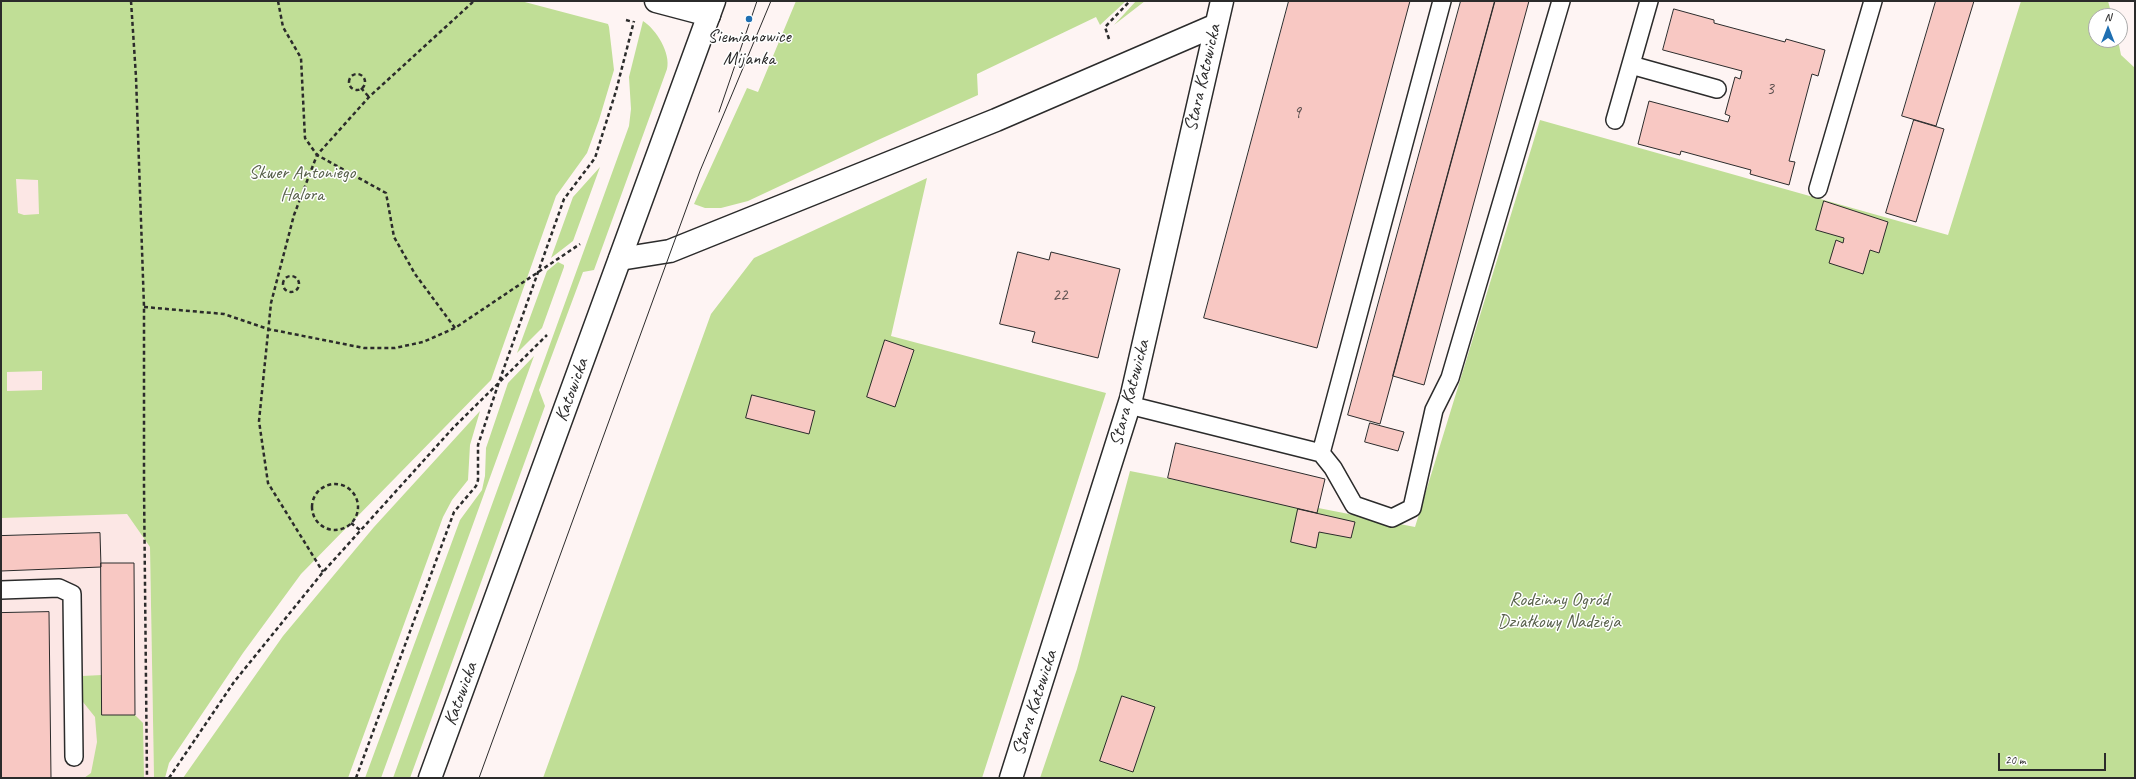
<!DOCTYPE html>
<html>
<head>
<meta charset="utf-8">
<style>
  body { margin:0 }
  #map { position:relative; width:2136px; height:779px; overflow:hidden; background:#fef4f3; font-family:Caveat,sans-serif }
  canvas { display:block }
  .frame { position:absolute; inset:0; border:2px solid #2b2b2b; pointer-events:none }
  .north { position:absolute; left:2088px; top:8px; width:40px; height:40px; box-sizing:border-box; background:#fff; border:1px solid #aaa; border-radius:50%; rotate:0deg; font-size:11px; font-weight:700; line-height:16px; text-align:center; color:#2b2b2b }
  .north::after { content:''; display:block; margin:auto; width:14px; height:18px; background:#1f6fb2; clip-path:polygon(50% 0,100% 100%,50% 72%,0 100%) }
  .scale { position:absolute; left:1998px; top:753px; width:108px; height:18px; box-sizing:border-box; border:2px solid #2b2b2b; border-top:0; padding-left:5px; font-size:12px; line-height:14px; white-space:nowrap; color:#2b2b2b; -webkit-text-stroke:3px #fff; paint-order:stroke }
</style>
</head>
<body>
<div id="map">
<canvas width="2136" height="779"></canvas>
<div class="frame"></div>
<div class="north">N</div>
<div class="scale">20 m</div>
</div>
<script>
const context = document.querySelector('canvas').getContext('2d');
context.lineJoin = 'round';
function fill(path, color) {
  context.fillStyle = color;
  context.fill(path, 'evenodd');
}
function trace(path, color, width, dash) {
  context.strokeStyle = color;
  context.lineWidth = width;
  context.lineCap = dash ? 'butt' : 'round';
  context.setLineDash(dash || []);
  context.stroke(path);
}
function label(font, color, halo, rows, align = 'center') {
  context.font = font + ' Caveat,sans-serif';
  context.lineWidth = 3;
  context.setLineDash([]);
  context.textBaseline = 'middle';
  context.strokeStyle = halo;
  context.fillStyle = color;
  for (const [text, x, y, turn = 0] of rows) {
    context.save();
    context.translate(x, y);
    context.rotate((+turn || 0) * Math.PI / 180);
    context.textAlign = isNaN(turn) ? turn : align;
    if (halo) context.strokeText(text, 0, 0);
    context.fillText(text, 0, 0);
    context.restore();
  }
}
const built = new Path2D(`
  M 1,1 L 127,514 L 150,547 L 154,778 L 1,778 Z`);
const green = new Path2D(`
  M 1,1 L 521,1 L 608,24 L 609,27 L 614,70 L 599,120 L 587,153 L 556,196 L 491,380 L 301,574 L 243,653 L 169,763 L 165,778 L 154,778 L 150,547 L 127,514 L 1,518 ZM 16,179 L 38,180 L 39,214 L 24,215 L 18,213 ZM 42,371 L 42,390 L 7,391 L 7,372 Z
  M 796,1 L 1126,1 L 1100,25 L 1096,17 L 977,74 L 978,95 L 878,140 L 748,201 L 721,208 L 705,208 L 694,204 L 747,88 L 758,92 Z
  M 1136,1 L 1145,1 L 1114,25 Z
  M 2021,1 L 2108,1 L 2112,16 L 2096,16 L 2096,40 L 2118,40 L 2121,55 L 2135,68 L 2135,778 L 1040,778 L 1077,669 L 1130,471 L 1415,527 L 1540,120 L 1948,235 Z
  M 643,21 C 656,29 671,53 667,69 L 594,270 L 583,272 L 539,390 L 545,406 L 410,778 L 393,778 L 629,126 L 631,109 L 629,77 Z
  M 600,167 L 573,241 L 551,258 L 573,197 Z
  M 927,178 L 891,336 L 1106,393 L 982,778 L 543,778 L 711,314 L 754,258 Z
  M 558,262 L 564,265 L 564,267 L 542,328 L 517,353 L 547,271 Z
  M 534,356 L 381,778 L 365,778 L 460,520 L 482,490 L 485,476 L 486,448 L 508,383 Z
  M 480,411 L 470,445 L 468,480 L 452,500 L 443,517 L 348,778 L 183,778 L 283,636 L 374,527 Z
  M 102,675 L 102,715 L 135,715 L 143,723 L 144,778 L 84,778 L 91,773 L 97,742 L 95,717 L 83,702 L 81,683 L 82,676 Z`);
const building = new Path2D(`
  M 1289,1 L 1410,1 L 1317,348 L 1204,318 Z
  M 1461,1 L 1495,1 L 1380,424 L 1348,415 Z
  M 1495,1 L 1529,1 L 1424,385 L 1393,376 Z
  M 1936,1 L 1974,1 L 1936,126 L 1902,116 Z
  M 1674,9 L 1714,20 L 1714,23 L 1785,42 L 1786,39 L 1825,50 L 1818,76 L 1812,74 L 1789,161 L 1795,162 L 1789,185 L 1750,174 L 1751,170 L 1681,151 L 1680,155 L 1638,144 L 1649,101 L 1728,122 L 1730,116 L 1725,114 L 1735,77 L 1740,79 L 1742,71 L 1663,50 Z
  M 1914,120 L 1944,129 L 1916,222 L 1886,213 Z
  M 1824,201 L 1888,222 L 1879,253 L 1870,250 L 1863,274 L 1829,263 L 1836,240 L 1843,243 L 1844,238 L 1816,230 Z
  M 1018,252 L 1049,260 L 1051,252 L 1120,269 L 1098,358 L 1032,342 L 1035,332 L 1000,324 Z
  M 885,340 L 914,350 L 895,407 L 867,397 Z
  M 752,395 L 815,411 L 809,434 L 746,418 Z
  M 1370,423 L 1404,432 L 1398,451 L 1365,442 Z
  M 1176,443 L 1325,479 L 1317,513 L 1168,478 Z
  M 1298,509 L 1355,522 L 1351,538 L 1319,532 L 1316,548 L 1291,542 Z
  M 100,533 L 101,567 L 1,571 L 1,536 Z
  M 101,563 L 134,563 L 135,715 L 102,715 Z
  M 49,612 L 51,778 L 1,778 L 1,613 Z
  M 1122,696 L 1155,707 L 1133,772 L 1100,761 Z`);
const path = new Path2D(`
  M 131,1 L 136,77 L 144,307 L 144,487 L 147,778
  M 278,1 L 283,27 L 301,58 L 305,138 L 317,155 L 294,215 L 271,303 L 259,421 L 268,483 L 323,572
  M 626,20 L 633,22
  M 1109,39 L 1105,27 L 1130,1
  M349 82a8 8 0 1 1 16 0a8 8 0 1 1-16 0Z
  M 361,88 L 369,97
  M283 284a8 8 0 1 1 16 0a8 8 0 1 1-16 0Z
  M 144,307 L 224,314 L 268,329 L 364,348 L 395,348 L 423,342 L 455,328 L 580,244
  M 455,328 L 415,274 L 394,237 L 386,193 L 317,155 L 369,97 L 474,1
  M312 507a23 23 0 1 1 46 0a23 23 0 1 1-46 0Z
  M 351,523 L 360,530
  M 169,778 L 234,682 L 323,572 L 453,428 L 547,335
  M 356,778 L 454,512 L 476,486 L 478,480 L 478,445 L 499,382 L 564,199 L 595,158 L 616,91 L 634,21`);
const service = new Path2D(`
  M 1631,65 L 1717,89
  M 1615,120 L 1649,1
  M 1818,189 L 1873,1
  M 1129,405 L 1321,453 L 1442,1
  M 1321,453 L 1333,468 L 1354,505 L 1392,518 L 1412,508 L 1434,410 L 1450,378 L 1561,1
  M 1,590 L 59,588 L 72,594 L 74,757`);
const minor = new Path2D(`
  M 656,1 L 709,15
  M 620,259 L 670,251 L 996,120 L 1214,26
  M 1011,778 L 1131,399 L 1222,1`);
const secondary = new Path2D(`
  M 430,778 L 714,1`);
const tram = new Path2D(`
  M 719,112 L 757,1
  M 479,778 L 700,171 L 771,1`);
const markers = [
  [749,19,4,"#1f6fb2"]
];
const numberNames = [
  ["3",1770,90],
  ["9",1297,114],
  ["22",1060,296]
];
const poiNames = [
  ["Siemianowice",749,37],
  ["Mijanka",749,59]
];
const streetNames = [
  ["Stara Katowicka",1203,78,-77],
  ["Katowicka",572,390,-70],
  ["Stara Katowicka",1130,393,-75],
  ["Katowicka",461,694,-70],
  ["Stara Katowicka",1035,703,-72]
];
const parkNames = [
  ["Skwer Antoniego",302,173],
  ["Halora",302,195],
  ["Rodzinny Ogród",1559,600],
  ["Działkowy Nadzieja",1559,622]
];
fill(built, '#fce7e5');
fill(green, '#c0de96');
fill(building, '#f8c8c3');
trace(building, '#2b2b2b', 1);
trace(service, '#2b2b2b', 20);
trace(minor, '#2b2b2b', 25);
trace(secondary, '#2b2b2b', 25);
trace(path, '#2b2b2b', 2.5, [4, 3]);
trace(service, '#fff', 17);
trace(minor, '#fff', 22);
trace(secondary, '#fff', 22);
trace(tram, '#2b2b2b', 1);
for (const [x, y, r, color] of markers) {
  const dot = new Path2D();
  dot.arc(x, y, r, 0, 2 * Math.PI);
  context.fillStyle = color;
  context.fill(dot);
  trace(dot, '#fff', 1.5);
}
label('17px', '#5e5251', null, numberNames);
label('19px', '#2b2b2b', '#fff', poiNames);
label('19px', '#2b2b2b', '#fff', streetNames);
label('19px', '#58614b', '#fff', parkNames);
</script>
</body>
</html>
